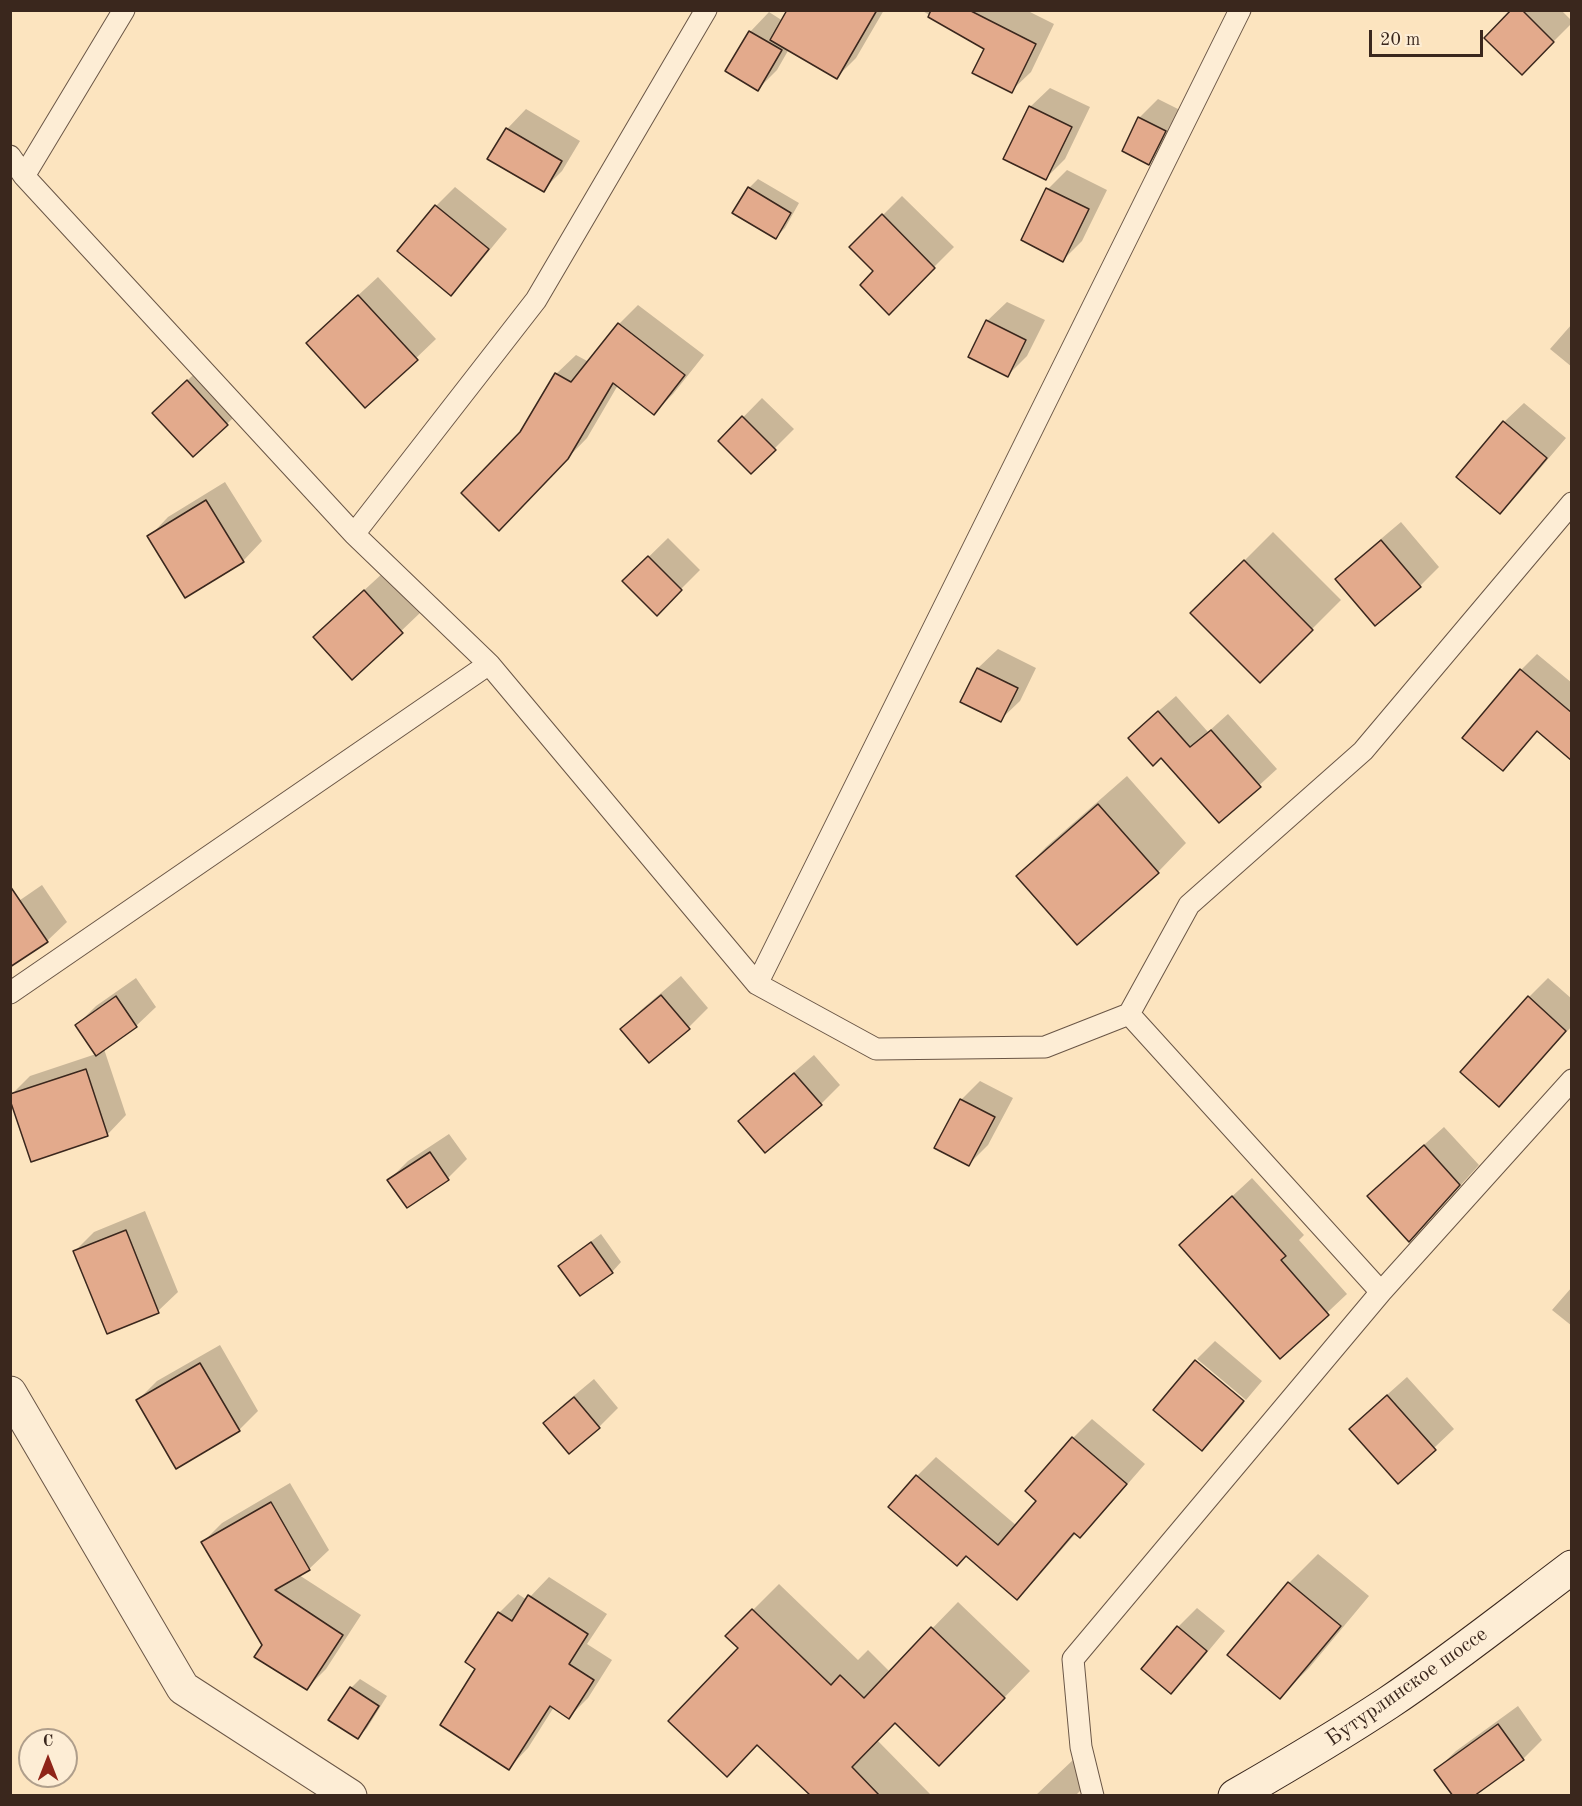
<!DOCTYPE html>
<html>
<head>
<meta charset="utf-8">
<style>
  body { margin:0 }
  #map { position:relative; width:1582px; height:1806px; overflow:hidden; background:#fce4bf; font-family:"Old Standard TT",serif }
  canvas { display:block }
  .frame { position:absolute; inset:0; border:12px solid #3a271d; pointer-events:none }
  .north { position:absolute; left:18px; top:1728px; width:60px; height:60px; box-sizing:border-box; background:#fdedd5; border:2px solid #af9e8b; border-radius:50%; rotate:0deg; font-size:16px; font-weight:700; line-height:24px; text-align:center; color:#3a271d }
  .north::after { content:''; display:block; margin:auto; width:21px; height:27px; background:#8f2418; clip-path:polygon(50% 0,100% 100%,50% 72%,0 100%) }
  .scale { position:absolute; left:1369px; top:30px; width:114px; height:27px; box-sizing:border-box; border:3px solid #3a271d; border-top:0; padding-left:8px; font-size:18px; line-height:21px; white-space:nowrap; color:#3a271d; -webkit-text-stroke:4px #fdedd5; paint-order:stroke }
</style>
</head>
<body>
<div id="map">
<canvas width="1582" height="1806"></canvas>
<div class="frame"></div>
<div class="north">С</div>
<div class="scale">20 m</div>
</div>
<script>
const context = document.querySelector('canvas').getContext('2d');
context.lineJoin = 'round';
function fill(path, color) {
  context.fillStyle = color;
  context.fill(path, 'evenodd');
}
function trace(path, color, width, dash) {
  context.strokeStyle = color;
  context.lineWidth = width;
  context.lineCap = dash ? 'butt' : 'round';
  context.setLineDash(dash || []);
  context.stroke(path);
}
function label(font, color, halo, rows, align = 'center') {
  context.font = font + ' "Old Standard TT",serif';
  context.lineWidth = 4.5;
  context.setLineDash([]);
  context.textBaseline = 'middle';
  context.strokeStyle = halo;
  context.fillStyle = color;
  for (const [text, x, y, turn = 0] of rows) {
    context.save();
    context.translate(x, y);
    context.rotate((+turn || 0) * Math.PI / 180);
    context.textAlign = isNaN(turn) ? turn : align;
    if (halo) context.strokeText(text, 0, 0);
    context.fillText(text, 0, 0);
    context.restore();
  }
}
const shadow = new Path2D(`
  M 789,10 L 884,10 L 856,58 L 837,77 L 789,49 L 777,70 L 758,89 L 727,71 L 750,32 L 769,12 L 783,21 Z
  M 921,10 L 1026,10 L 1054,24 L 1031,72 L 1011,91 L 986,49 Z
  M 1513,10 L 1561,10 L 1572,21 L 1572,23 L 1522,73 Z
  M 1050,88 L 1090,107 L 1065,159 L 1046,178 L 1030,107 Z
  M 1158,99 L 1184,112 L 1168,144 L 1149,163 L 1139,118 Z
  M 526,109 L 580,141 L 562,171 L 543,190 L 507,129 Z
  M 1067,170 L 1107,190 L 1082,241 L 1063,260 L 1048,189 Z
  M 758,179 L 799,203 L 785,228 L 776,237 L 749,188 Z
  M 455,187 L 507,229 L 470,274 L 451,294 L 436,206 Z
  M 902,196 L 954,247 L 889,312 L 876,271 L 851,247 Z
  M 378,277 L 436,339 L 366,406 L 327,324 Z
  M 1007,302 L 1045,320 L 1027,356 L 1008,375 L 987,321 Z
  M 638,305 L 704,355 L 673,394 L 654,413 L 618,385 L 587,438 L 518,509 L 521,433 L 556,374 L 576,355 L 589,362 L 619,324 Z
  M 1572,324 L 1572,367 L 1550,349 Z
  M 207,362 L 246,405 L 227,424 L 173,394 Z
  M 762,398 L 794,429 L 751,472 L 720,441 Z
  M 1524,403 L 1566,438 L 1519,493 L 1500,512 L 1458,477 L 1504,422 Z
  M 225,482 L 262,541 L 243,561 L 149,537 L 168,517 Z
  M 1401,522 L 1439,567 L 1420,586 L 1337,580 L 1356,560 Z
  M 1273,532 L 1341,600 L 1260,681 L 1192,613 Z
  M 668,538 L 700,570 L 657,613 L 624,581 Z
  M 384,572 L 421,612 L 352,678 L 334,618 Z
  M 998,649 L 1036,668 L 1020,701 L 1000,720 L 962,701 L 978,668 Z
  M 1537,654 L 1572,683 L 1572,759 L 1538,730 L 1503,769 L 1521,670 Z
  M 1176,696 L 1208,732 L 1228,714 L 1277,769 L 1220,821 L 1147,721 Z
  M 1127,776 L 1186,843 L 1158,872 L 1018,876 L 1046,847 Z
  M 42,885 L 67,922 L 47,941 L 16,962 L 10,907 Z
  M 681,976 L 708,1008 L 688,1028 L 622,1029 L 641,1010 Z
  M 136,978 L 156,1007 L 136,1026 L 104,1049 L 126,1115 L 107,1135 L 11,1095 L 30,1076 L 96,1054 L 77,1025 L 96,1006 Z
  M 1548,978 L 1572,999 L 1572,1026 L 1499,1105 L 1529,997 Z
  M 814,1055 L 840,1085 L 821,1104 L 740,1121 L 759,1102 Z
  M 980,1081 L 1013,1098 L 988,1145 L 969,1164 L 961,1100 Z
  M 1444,1127 L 1479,1165 L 1428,1221 L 1388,1177 Z
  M 449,1134 L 467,1159 L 448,1178 L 407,1206 L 389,1180 L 408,1161 Z
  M 1252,1178 L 1304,1235 L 1299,1240 L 1347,1294 L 1280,1357 L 1200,1226 Z
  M 145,1211 L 178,1292 L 158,1311 L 108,1332 L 75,1251 L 94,1232 Z
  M 601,1234 L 621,1262 L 612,1272 L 560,1266 L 570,1257 Z
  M 1572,1287 L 1572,1326 L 1552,1310 Z
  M 1215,1341 L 1262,1381 L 1246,1400 L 1197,1359 Z
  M 220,1345 L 258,1411 L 239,1430 L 138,1400 L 157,1381 Z
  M 1195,1362 L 1244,1403 L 1221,1430 L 1202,1449 Z
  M 1407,1377 L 1454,1429 L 1398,1482 L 1370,1410 Z
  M 594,1379 L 618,1408 L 599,1427 L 545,1423 L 564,1404 Z
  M 1092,1419 L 1145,1464 L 1099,1517 L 1080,1536 L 1076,1533 L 1036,1579 L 1017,1598 L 967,1555 L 917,1476 L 936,1457 L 1017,1526 L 1038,1501 L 1027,1491 L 1073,1438 Z
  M 290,1483 L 329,1550 L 309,1569 L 299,1575 L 361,1615 L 326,1669 L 307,1688 L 264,1645 L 203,1542 L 222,1523 Z
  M 1318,1554 L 1369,1596 L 1309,1668 L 1280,1697 L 1230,1655 L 1289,1583 Z
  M 549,1577 L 607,1614 L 587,1644 L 612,1660 L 588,1698 L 569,1717 L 554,1707 L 528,1748 L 509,1768 L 477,1669 L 499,1613 L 518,1594 L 527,1600 Z
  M 779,1584 L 858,1660 L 868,1650 L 890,1672 L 958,1602 L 1030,1671 L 966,1737 L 895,1721 L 877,1740 L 930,1794 L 928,1796 L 813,1796 L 740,1648 L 753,1610 Z
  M 1197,1608 L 1225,1631 L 1190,1673 L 1171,1692 L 1178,1627 Z
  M 360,1679 L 387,1696 L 367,1728 L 358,1737 L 351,1688 Z
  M 1518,1706 L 1542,1740 L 1523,1759 L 1436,1770 L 1456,1751 Z
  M 1074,1759 L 1093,1778 L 1075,1796 L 1035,1796 Z`);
const building = new Path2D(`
  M 787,10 L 877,10 L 837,79 L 770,40 Z
  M 931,10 L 969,10 L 1036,44 L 1012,93 L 972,73 L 984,49 L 928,17 Z
  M 1511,10 L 1522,10 L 1554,42 L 1522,75 L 1484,38 Z
  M 749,31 L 782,50 L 758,91 L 725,71 Z
  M 1029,106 L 1072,127 L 1046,180 L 1003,159 Z
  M 1138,117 L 1166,131 L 1149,165 L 1122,151 Z
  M 506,128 L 562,161 L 544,192 L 487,159 Z
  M 748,187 L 791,213 L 776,239 L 732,213 Z
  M 1046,188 L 1089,209 L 1063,262 L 1021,240 Z
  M 435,205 L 489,249 L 451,296 L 397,251 Z
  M 882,214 L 935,268 L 889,315 L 860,285 L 873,271 L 849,247 Z
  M 358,295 L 418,360 L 365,408 L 306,343 Z
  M 986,320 L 1026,340 L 1008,377 L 968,357 Z
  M 618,323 L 685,375 L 654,415 L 613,383 L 568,459 L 499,531 L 461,493 L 520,432 L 555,373 L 571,382 Z
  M 187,380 L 228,425 L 193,457 L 152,413 Z
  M 742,416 L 776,450 L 751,474 L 718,441 Z
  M 1503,421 L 1547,458 L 1500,514 L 1456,477 Z
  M 206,500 L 244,562 L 185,598 L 147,536 Z
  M 1381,540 L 1421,587 L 1375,626 L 1335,579 Z
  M 648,556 L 682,590 L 657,616 L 622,581 Z
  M 1244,560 L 1313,630 L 1260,683 L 1190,613 Z
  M 364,590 L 403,633 L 352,680 L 313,637 Z
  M 977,668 L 1018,688 L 1001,722 L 960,702 Z
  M 1520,669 L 1572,713 L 1572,761 L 1537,731 L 1503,771 L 1462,738 Z
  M 1158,711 L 1190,747 L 1211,730 L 1261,787 L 1219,823 L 1161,758 L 1153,766 L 1128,738 Z
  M 1098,804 L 1159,873 L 1077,945 L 1016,876 Z
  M 10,886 L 48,942 L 10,967 Z
  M 661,995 L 690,1029 L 649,1063 L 620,1029 Z
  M 116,996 L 137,1027 L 96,1056 L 75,1025 Z
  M 1528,996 L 1566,1031 L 1499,1107 L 1460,1072 Z
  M 86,1069 L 108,1136 L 31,1162 L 10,1100 L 10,1094 Z
  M 794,1073 L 822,1105 L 765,1153 L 738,1121 Z
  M 960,1099 L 995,1117 L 969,1166 L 934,1148 Z
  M 1424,1145 L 1460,1185 L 1409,1242 L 1367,1196 Z
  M 430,1152 L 449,1180 L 407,1208 L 387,1180 Z
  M 1232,1196 L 1286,1256 L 1281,1260 L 1329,1315 L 1280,1359 L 1179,1245 Z
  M 126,1230 L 159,1313 L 107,1334 L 73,1251 Z
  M 591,1242 L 613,1273 L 580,1296 L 558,1266 Z
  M 1195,1360 L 1244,1401 L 1202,1451 L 1153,1410 Z
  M 200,1363 L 240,1431 L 176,1469 L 136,1400 Z
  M 1387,1395 L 1436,1450 L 1398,1484 L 1349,1429 Z
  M 574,1397 L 600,1428 L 569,1454 L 543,1423 Z
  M 1072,1437 L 1127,1484 L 1080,1538 L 1074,1533 L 1017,1600 L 966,1556 L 957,1566 L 888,1507 L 916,1475 L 998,1545 L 1036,1501 L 1025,1491 Z
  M 271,1502 L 310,1570 L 275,1590 L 343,1635 L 307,1690 L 254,1657 L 262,1645 L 201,1542 Z
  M 1288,1582 L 1341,1626 L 1280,1699 L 1227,1655 Z
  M 528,1595 L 588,1634 L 569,1664 L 594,1680 L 569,1719 L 550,1706 L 509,1770 L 440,1725 L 475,1669 L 465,1662 L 498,1612 L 512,1621 Z
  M 752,1609 L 831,1685 L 840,1675 L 864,1698 L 931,1627 L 1005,1698 L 939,1766 L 895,1723 L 852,1767 L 880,1796 L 811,1796 L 757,1745 L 727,1777 L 668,1721 L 738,1648 L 725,1636 Z
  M 1177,1626 L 1207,1651 L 1171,1694 L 1141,1669 Z
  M 350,1687 L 379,1706 L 358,1739 L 328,1720 Z
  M 1498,1724 L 1524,1760 L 1474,1796 L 1453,1796 L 1434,1770 Z`);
const service = new Path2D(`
  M 706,10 L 536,300 L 354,534 L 489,664 L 757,984 L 876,1049 L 1045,1047 L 1129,1014 L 1381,1292 L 1073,1659 L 1081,1747 L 1093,1796
  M 10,156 L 24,176 L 354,534
  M 24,176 L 124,10
  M 757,984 L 1240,10
  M 10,993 L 489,664
  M 1129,1014 L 1189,905 L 1363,751 L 1572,503
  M 1381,1292 L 1572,1080`);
const minor = new Path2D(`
  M 10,1393 L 183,1688 L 350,1796`);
const secondary = new Path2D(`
  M 1235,1796 C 1287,1766 1338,1736 1388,1703 C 1451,1661 1511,1613 1572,1567`);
const streetNames = [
  ["Бутурлинское шоссе",1407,1687,-35]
];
fill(shadow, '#0003');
fill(building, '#e3aa8c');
trace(building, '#3a271d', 1.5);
trace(service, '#6a5646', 23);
trace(minor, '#6a5646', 35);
trace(secondary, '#3a271d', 35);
trace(service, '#fdedd5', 21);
trace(minor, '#fdedd5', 33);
trace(secondary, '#fdedd5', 33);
label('21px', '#3a271d', '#fdedd5', streetNames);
</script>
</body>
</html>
